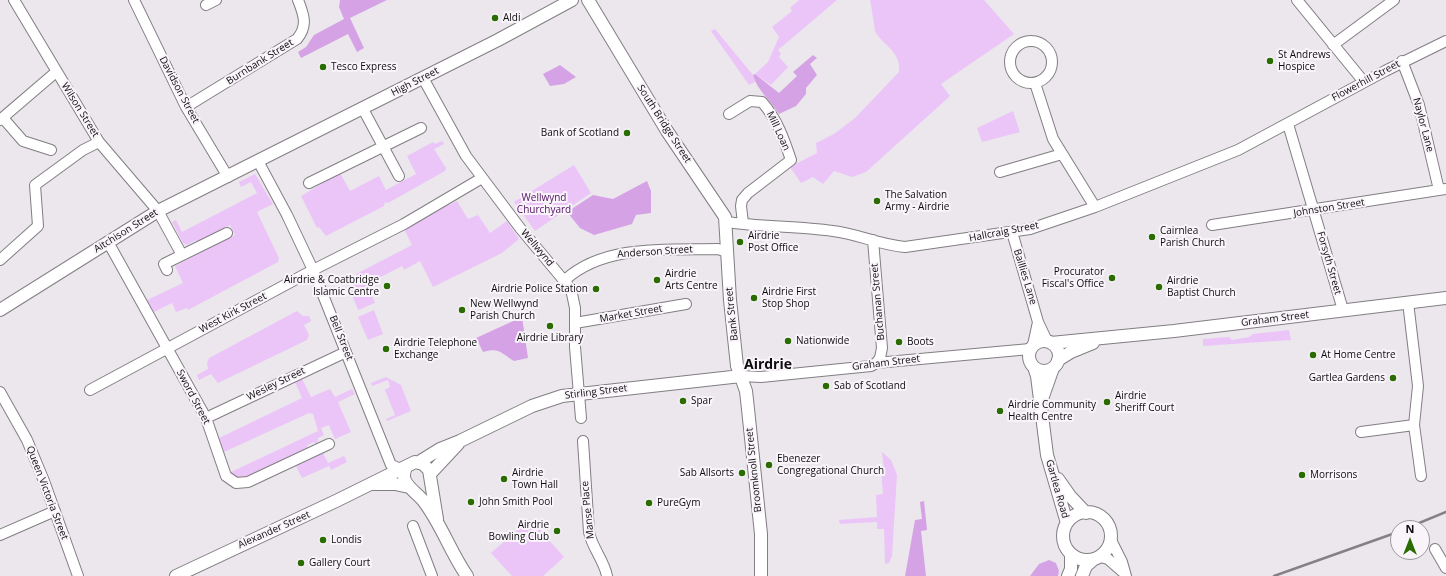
<!DOCTYPE html>
<html>
<head>
<meta charset="utf-8">
<style>
  body { margin:0 }
  #map { position:relative; width:1446px; height:576px; overflow:hidden; background:#ebe7ed; font-family:"Open Sans",sans-serif }
  canvas { display:block }
  .north { position:absolute; left:1390px; top:520px; width:40px; height:40px; box-sizing:border-box; background:#f9f4fa; border:1px solid #9b989c; border-radius:50%; rotate:0deg; font-size:11px; font-weight:700; line-height:16px; text-align:center; color:#0e0d0e }
  .north::after { content:''; display:block; margin:auto; width:14px; height:18px; background:#2b6c01; clip-path:polygon(50% 0,100% 100%,50% 72%,0 100%) }
</style>
</head>
<body>
<div id="map">
<canvas width="1446" height="576"></canvas>
<div class="north">N</div>
</div>
<script>
const context = document.querySelector('canvas').getContext('2d');
context.lineJoin = 'round';
function fill(path, color) {
  context.fillStyle = color;
  context.fill(path, 'evenodd');
}
function trace(path, color, width, dash) {
  context.strokeStyle = color;
  context.lineWidth = width;
  context.lineCap = dash ? 'butt' : 'round';
  context.setLineDash(dash || []);
  context.stroke(path);
}
function label(font, color, halo, rows, align = 'center') {
  context.font = font + ' "Open Sans",sans-serif';
  context.lineWidth = 4;
  context.setLineDash([]);
  context.textBaseline = 'middle';
  context.strokeStyle = halo;
  context.fillStyle = color;
  for (const [text, x, y, turn = 0] of rows) {
    context.save();
    context.translate(x, y);
    context.rotate((+turn || 0) * Math.PI / 180);
    context.textAlign = isNaN(turn) ? turn : align;
    if (halo) context.strokeText(text, 0, 0);
    context.fillText(text, 0, 0);
    context.restore();
  }
}
const green = new Path2D(`
  M 799,0 L 837,0 L 778,50 L 781,54 L 779,57 L 788,67 L 771,85 L 755,74 L 768,62 L 779,37 L 772,27 L 792,11 L 790,8 Z
  M 870,0 L 984,0 L 1014,34 L 941,84 L 950,96 L 866,172 L 852,177 L 834,171 L 823,184 L 813,177 L 801,183 L 790,167 L 817,153 L 816,143 L 834,134 L 855,118 L 899,72 C 902,52 882,45 875,31 C 875,30 871,4 870,0 Z
  M 715,29 L 753,75 L 755,82 L 749,85 L 711,31 Z
  M 1013,111 L 1020,132 L 982,142 L 977,128 Z
  M 442,141 L 444,144 L 434,149 L 446,168 L 445,171 L 388,203 L 385,202 L 384,206 L 326,236 L 319,227 L 317,228 L 301,196 L 340,173 L 350,191 L 379,176 L 386,190 L 416,174 L 407,156 L 433,142 L 435,144 Z
  M 574,165 L 591,193 L 535,231 L 514,202 Z
  M 255,174 L 273,204 L 257,212 L 279,258 L 278,262 L 188,310 L 187,308 L 176,312 L 172,303 L 154,312 L 147,300 L 183,283 L 175,266 L 235,235 L 230,225 L 197,242 L 196,240 L 187,245 L 183,243 L 172,222 L 176,220 L 182,232 L 257,193 L 251,182 L 241,187 L 239,182 Z
  M 446,200 L 449,205 L 457,201 L 468,219 L 478,215 L 490,233 L 507,221 L 519,239 L 502,253 L 433,287 L 420,261 L 404,270 L 402,266 L 367,284 L 375,303 L 358,310 L 348,285 L 358,278 L 356,274 L 358,273 L 412,245 L 402,225 Z
  M 374,310 L 383,334 L 368,340 L 358,317 Z
  M 297,311 L 303,316 L 309,316 L 311,321 L 304,325 L 309,335 L 307,340 L 218,383 L 211,374 L 199,380 L 197,375 L 208,369 L 207,363 L 209,358 Z
  M 1289,330 L 1291,340 L 1203,346 L 1203,339 L 1229,337 L 1232,340 L 1249,337 L 1253,334 Z
  M 386,377 L 401,385 L 411,411 L 387,421 L 386,419 L 395,415 L 385,390 L 390,387 L 388,380 L 372,386 L 371,383 Z
  M 302,379 L 311,397 L 330,389 L 335,397 L 352,389 L 355,394 L 338,402 L 351,432 L 335,439 L 329,425 L 321,428 L 324,435 L 318,438 L 317,445 L 314,442 L 307,445 L 309,450 L 247,478 L 234,477 L 231,472 L 318,431 L 313,414 L 309,413 L 224,452 L 219,438 L 302,398 L 295,382 Z
  M 882,452 L 891,460 L 897,475 L 892,556 L 889,563 L 885,564 L 884,529 L 877,529 L 877,522 L 840,524 L 839,520 L 877,517 L 876,495 L 883,494 L 881,470 L 884,470 Z
  M 323,453 L 328,463 L 344,456 L 347,462 L 331,470 L 329,466 L 302,478 L 296,466 Z
  M 530,519 L 564,557 L 543,576 L 512,576 L 491,553 Z`);
const forest = new Path2D(`
  M 340,0 L 387,0 L 350,18 L 364,48 L 357,52 L 348,34 L 301,58 L 298,52 L 306,47 L 314,35 L 344,19 L 339,7 Z
  M 813,55 L 817,58 L 810,64 L 817,75 L 806,88 L 806,94 L 796,106 L 779,114 C 772,102 756,89 753,75 L 755,74 L 779,93 L 797,76 L 793,72 Z
  M 560,65 L 576,77 L 564,84 L 550,86 L 543,74 Z
  M 647,181 L 651,191 L 651,213 L 636,215 L 632,224 L 594,235 L 580,228 L 567,212 L 593,195 L 613,199 Z
  M 522,317 L 528,358 L 514,361 C 501,353 499,347 483,352 L 476,338 Z
  M 924,501 L 927,530 L 921,531 L 926,576 L 905,576 L 915,520 L 922,519 L 920,502 Z
  M 1049,560 L 1056,563 L 1059,571 L 1058,576 L 1030,576 L 1039,564 Z`);
const minor = new Path2D(`
  M 14,0 L 99,142 L 158,211 L 182,255
  M 134,0 L 186,107 L 228,177
  M 1297,0 L 1364,82
  M 206,5 L 216,0
  M1010 62a21 21 0 1 1 42 0a21 21 0 1 1-42 0Z
  M 1333,45 L 1394,0
  M 1402,61 L 1419,105 L 1439,190
  M 423,78 L 466,156 L 520,228 L 571,289 L 575,308 L 575,347 L 581,418
  M 1035,83 L 1053,139 L 1095,207
  M 186,107 L 297,39 C 308,26 304,15 298,0
  M 363,109 L 399,176
  M 729,114 L 750,101 L 762,102 C 777,119 784,139 791,160 L 748,193 L 742,200 L 741,206 L 743,223
  M 3,118 L 23,141 L 51,150
  M 0,120 L 56,72
  M 1288,124 L 1343,310
  M 258,161 L 287,215 L 313,270 L 391,465 L 401,469
  M 1000,172 L 1062,154
  M 309,183 L 421,128
  M 726,222 C 762,227 798,226 833,231 C 858,234 880,245 905,247 L 1030,229 L 1095,207 L 1238,150 L 1385,71 L 1446,41
  M 1212,225 L 1446,189
  M 1012,232 L 1038,322 L 1047,341
  M 873,240 L 882,348 L 880,358 L 876,363
  M 108,242 L 206,418 L 226,476 L 236,483 L 248,482 L 329,444
  M 0,260 L 38,226 L 35,185 L 83,150 L 99,142
  M 167,270 L 164,264 L 227,233
  M 565,280 C 604,244 668,250 718,249 L 727,252
  M 1408,302 L 1418,386 L 1414,425 L 1421,476
  M 575,323 L 686,304
  M 1033,345 L 1038,322
  M 741,376 L 761,377 L 871,366 L 876,363 L 1030,349
  M 90,390 L 313,270 L 404,224 L 482,178
  M 0,392 L 27,440 L 44,481 L 78,576
  M 206,418 L 346,352
  M 1361,432 L 1414,425
  M 583,441 L 589,532 C 592,548 604,560 607,576
  M 413,526 L 432,576
  M 0,535 L 55,511
  M 1111,540 L 1122,562 L 1126,576
  M 1435,549 L 1446,568
  M 1100,557 L 1108,559 L 1124,573`);
const major = new Path2D(`
  M 588,0 L 667,131 L 725,217 L 730,300 L 737,366 L 746,391 L 748,409 L 761,534 L 761,576
  M 0,310 L 158,211 L 498,40 L 572,0
  M1029 356a15 15 0 1 1 30 0a15 15 0 1 1-30 0Z
  M 1051,343 L 1174,331 L 1446,298
  M 1058,360 L 1071,352 L 1093,343
  M 1034,367 L 1037,376 L 1047,455 L 1067,523
  M 1042,399 L 1053,368
  M 419,462 L 440,449 L 460,441 L 532,406 L 562,396 L 741,376
  M 407,466 C 396,483 417,491 425,503 C 442,526 451,553 467,576
  M 430,474 L 458,444
  M 1058,479 L 1070,496 L 1086,513
  M 374,484 L 395,484 L 409,487
  M1063 536a24 24 0 1 1 48 0a24 24 0 1 1-48 0Z
  M 176,576 L 336,501 L 415,462 L 423,464 L 429,470 L 437,519
  M 1068,576 L 1071,569 L 1071,554
  M 1082,576 L 1086,566 L 1094,559`);
const rail = new Path2D(`
  M 1407,528 L 1446,512
  M 1274,576 L 1398,532`);
const markers = [
  [495,18,4,"#2b6c01"],
  [1270,61,4,"#2b6c01"],
  [323,67,4,"#2b6c01"],
  [627,133,4,"#2b6c01"],
  [877,201,4,"#2b6c01"],
  [1152,237,4,"#2b6c01"],
  [740,242,4,"#2b6c01"],
  [1112,278,4,"#2b6c01"],
  [657,280,4,"#2b6c01"],
  [387,286,4,"#2b6c01"],
  [1159,287,4,"#2b6c01"],
  [596,289,4,"#2b6c01"],
  [754,298,4,"#2b6c01"],
  [462,310,4,"#2b6c01"],
  [550,326,4,"#2b6c01"],
  [788,341,4,"#2b6c01"],
  [899,342,4,"#2b6c01"],
  [386,349,4,"#2b6c01"],
  [1313,355,4,"#2b6c01"],
  [1393,378,4,"#2b6c01"],
  [826,386,4,"#2b6c01"],
  [683,401,4,"#2b6c01"],
  [1107,402,4,"#2b6c01"],
  [1000,411,4,"#2b6c01"],
  [769,465,4,"#2b6c01"],
  [742,473,4,"#2b6c01"],
  [1302,475,4,"#2b6c01"],
  [504,479,4,"#2b6c01"],
  [471,502,4,"#2b6c01"],
  [649,503,4,"#2b6c01"],
  [557,531,4,"#2b6c01"],
  [323,540,4,"#2b6c01"],
  [301,563,4,"#2b6c01"]
];
const poiNames = [
  ["Aldi",503,18],
  ["St Andrews",1278,55],
  ["Hospice",1278,67],
  ["Tesco Express",331,67],
  ["Bank of Scotland",619,133,"right"],
  ["The Salvation",885,195],
  ["Army - Airdrie",885,207],
  ["Cairnlea",1160,231],
  ["Parish Church",1160,243],
  ["Airdrie",748,236],
  ["Post Office",748,248],
  ["Procurator",1104,272,"right"],
  ["Fiscal's Office",1104,284,"right"],
  ["Airdrie",665,274],
  ["Arts Centre",665,286],
  ["Airdrie & Coatbridge",379,280,"right"],
  ["Islamic Centre",379,292,"right"],
  ["Airdrie",1167,281],
  ["Baptist Church",1167,293],
  ["Airdrie Police Station",588,289,"right"],
  ["Airdrie First",762,292],
  ["Stop Shop",762,304],
  ["New Wellwynd",470,304],
  ["Parish Church",470,316],
  ["Airdrie Library",550,338,"center"],
  ["Nationwide",796,341],
  ["Boots",907,342],
  ["Airdrie Telephone",394,343],
  ["Exchange",394,355],
  ["At Home Centre",1321,355],
  ["Gartlea Gardens",1385,378,"right"],
  ["Sab of Scotland",834,386],
  ["Airdrie",1115,396],
  ["Sheriff Court",1115,408],
  ["Spar",691,401],
  ["Airdrie Community",1008,405],
  ["Health Centre",1008,417],
  ["Ebenezer",777,459],
  ["Congregational Church",777,471],
  ["Airdrie",512,473],
  ["Town Hall",512,485],
  ["Sab Allsorts",734,473,"right"],
  ["Morrisons",1310,475],
  ["John Smith Pool",479,502],
  ["PureGym",657,503],
  ["Airdrie",549,525,"right"],
  ["Bowling Club",549,537,"right"],
  ["Londis",331,540],
  ["Gallery Court",309,563]
];
const streetNames = [
  ["Burnbank Street",260,62,-32],
  ["Flowerhill Street",1366,81,-28],
  ["High Street",415,82,-27],
  ["Davidson Street",179,90,62],
  ["Wilson Street",80,110,58],
  ["South Bridge Street",664,124,57],
  ["Naylor Lane",1423,125,75],
  ["Mill Loan",778,131,65],
  ["Johnston Street",1329,208,-9],
  ["Aitchison Street",126,231,-32],
  ["Hallcraig Street",1004,232,-11],
  ["Wellwynd",537,248,50],
  ["Anderson Street",655,252,-4],
  ["Forsyth Street",1329,263,74],
  ["Baillies Lane",1025,277,73],
  ["Buchanan Street",878,302,-95],
  ["West Kirk Street",233,313,-28],
  ["Market Street",631,314,-10],
  ["Bank Street",732,314,-96],
  ["Graham Street",1275,319,-7],
  ["Bell Street",341,338,68],
  ["Graham Street",886,363,-7],
  ["Wesley Street",276,384,-26],
  ["Stirling Street",596,392,-7],
  ["Sword Street",193,397,62],
  ["Broomknoll Street",754,470,-96],
  ["Gartlea Road",1057,489,74],
  ["Queen Victoria Street",47,493,69],
  ["Manse Place",588,510,-96],
  ["Alexander Street",274,530,-24]
];
const parkNames = [
  ["Wellwynd",544,198],
  ["Churchyard",544,210]
];
const districtNames = [
  ["Airdrie",768,365]
];
fill(green, '#ebc5f8');
fill(forest, '#d5a3e5');
trace(minor, '#827e83', 12);
trace(major, '#827e83', 14);
trace(minor, '#fff', 10);
trace(major, '#fff', 12);
trace(rail, '#838184', 2.5);
for (const [x, y, r, color] of markers) {
  const dot = new Path2D();
  dot.arc(x, y, r, 0, 2 * Math.PI);
  context.fillStyle = color;
  context.fill(dot);
  trace(dot, '#f9f4fa', 1.5);
}
label('10px', '#0e0d0e', '#f9f4fa', poiNames, 'left');
label('10px', '#0e0d0e', '#f9f4fa', streetNames);
label('10px', '#4f1160', '#f9f4fa', parkNames);
label('bold 14px', '#0e0d0e', '#f9f4fa', districtNames);
</script>
</body>
</html>
